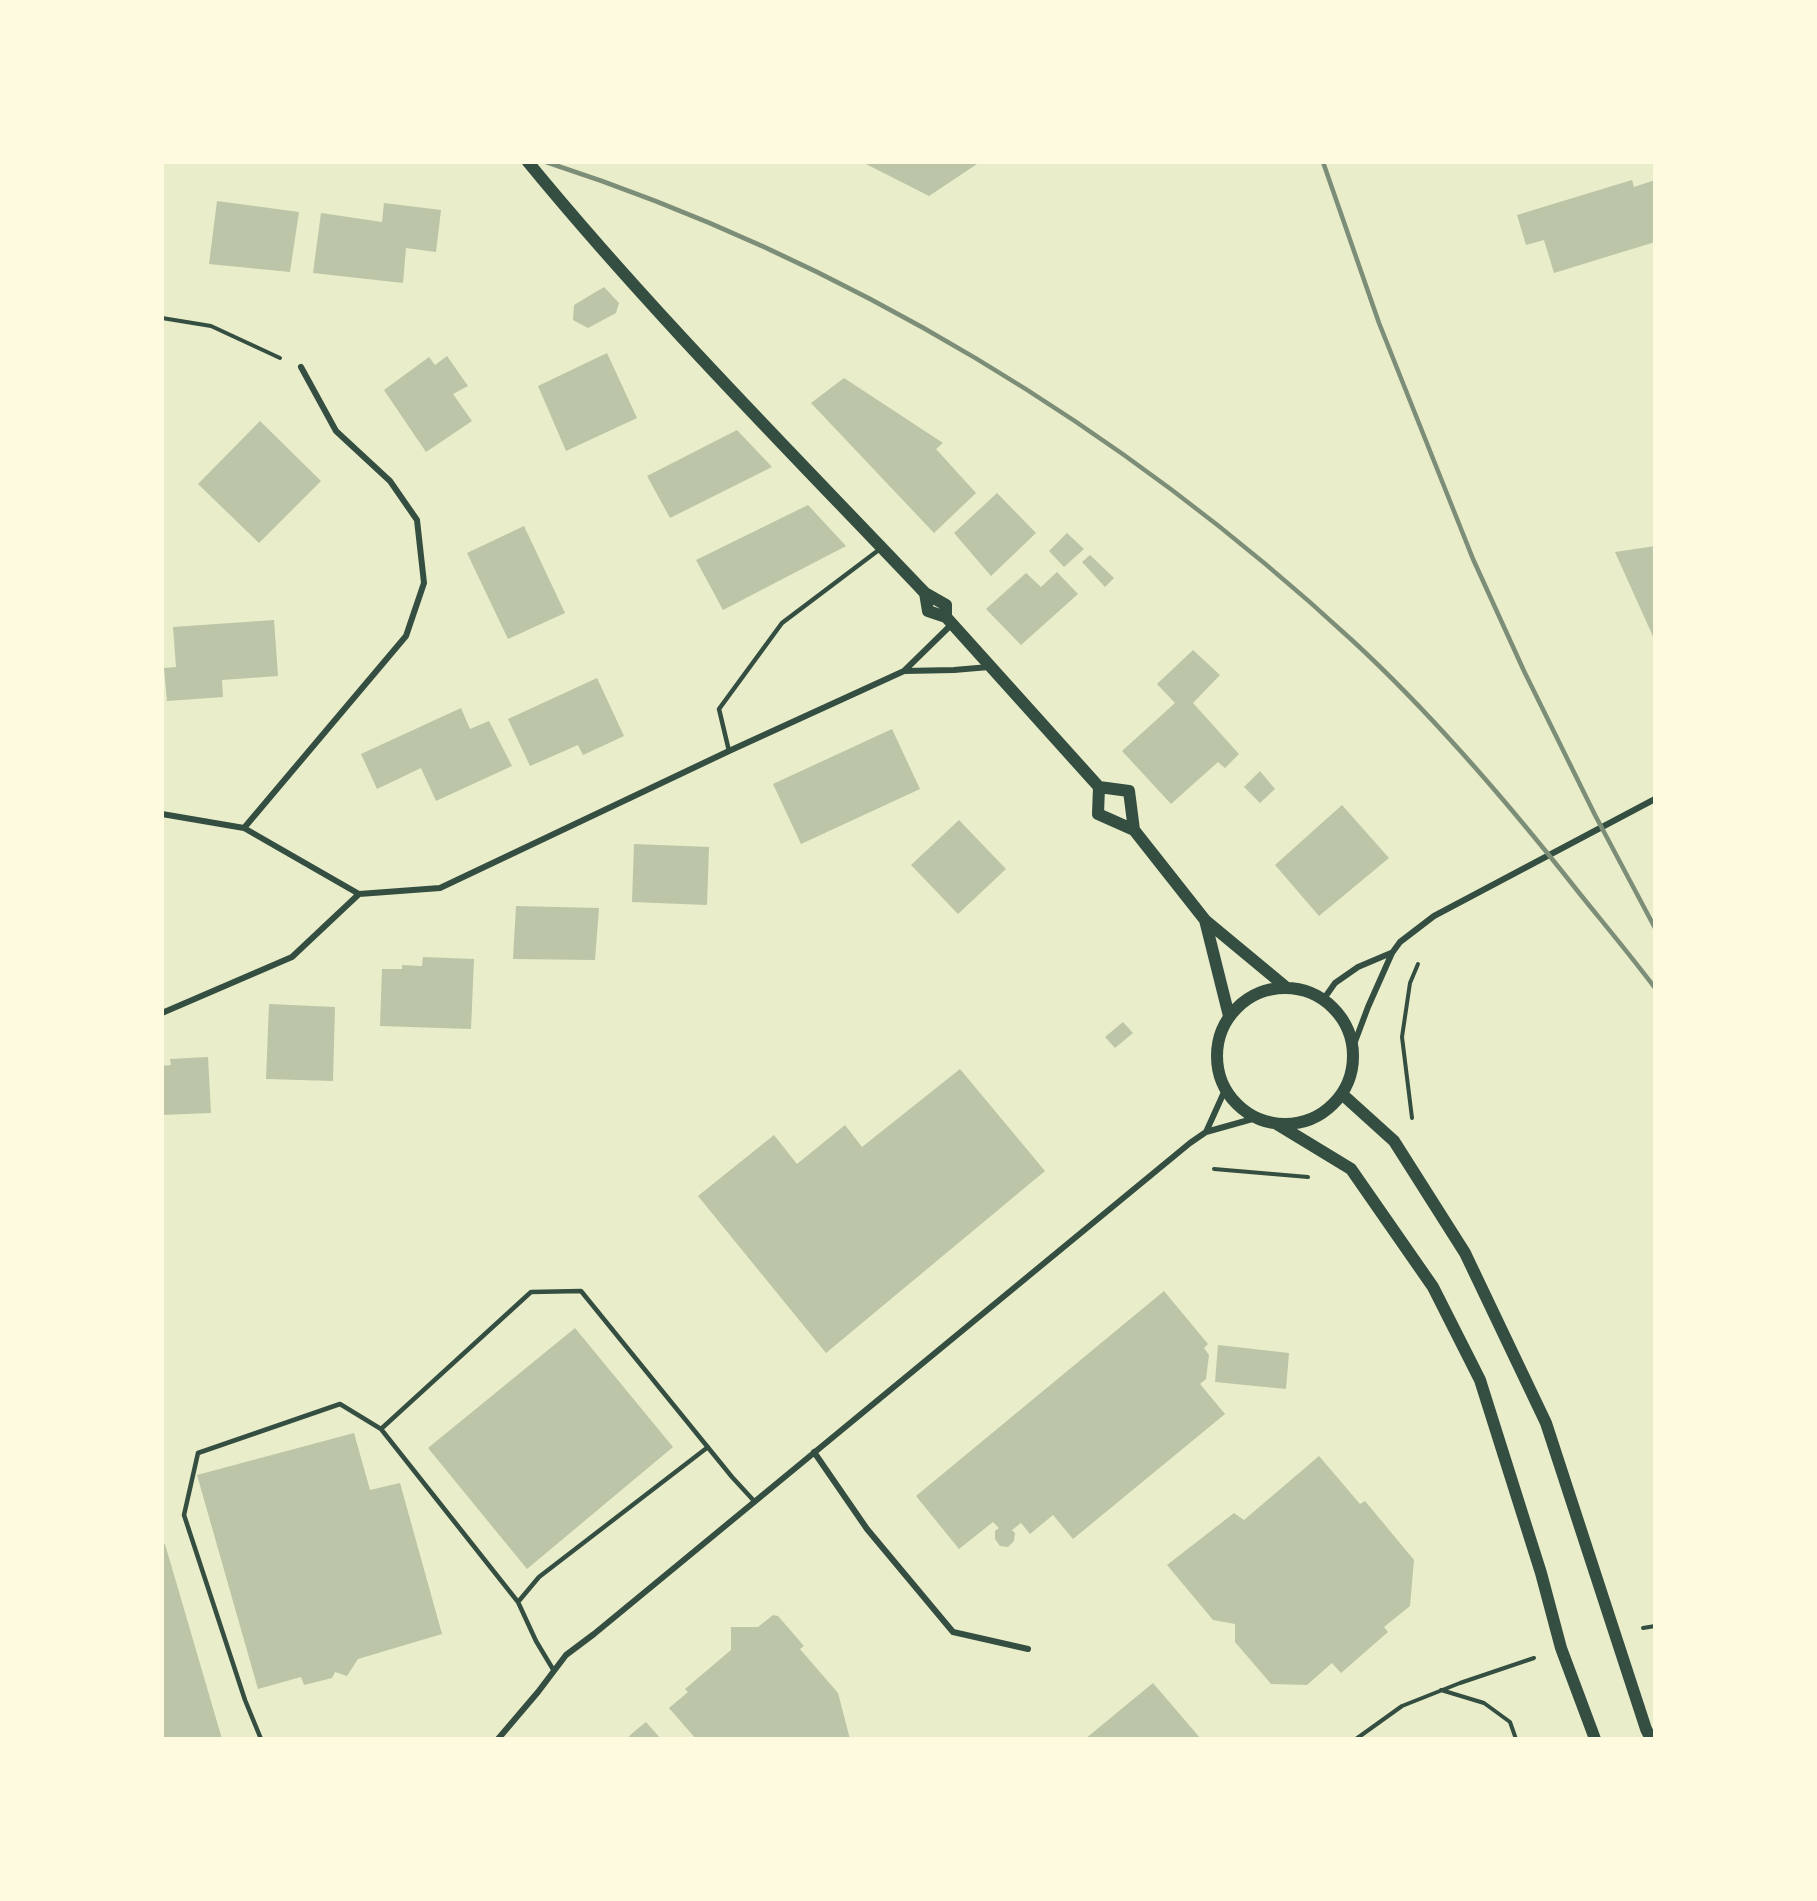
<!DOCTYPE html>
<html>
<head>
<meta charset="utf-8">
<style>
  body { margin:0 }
  #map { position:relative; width:1817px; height:1901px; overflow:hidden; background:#e9edc9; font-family:"PT Serif",serif }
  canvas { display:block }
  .frame { position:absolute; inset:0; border:164px solid #fefae0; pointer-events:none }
</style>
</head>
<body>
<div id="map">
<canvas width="1817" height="1901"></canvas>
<div class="frame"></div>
</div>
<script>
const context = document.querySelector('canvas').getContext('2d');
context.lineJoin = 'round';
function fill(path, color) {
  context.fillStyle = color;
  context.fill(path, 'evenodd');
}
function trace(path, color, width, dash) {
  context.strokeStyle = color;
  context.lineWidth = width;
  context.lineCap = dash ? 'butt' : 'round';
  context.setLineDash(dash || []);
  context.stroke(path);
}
const building = new Path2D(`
  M 862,162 L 980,162 L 929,196 Z
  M 1632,180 L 1634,187 L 1655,180 L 1655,242 L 1554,273 L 1544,240 L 1526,245 L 1517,215 Z
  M 217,201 L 299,212 L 290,272 L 209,264 Z
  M 384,203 L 441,210 L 436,252 L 406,248 L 403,283 L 313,273 L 321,213 L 382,222 Z
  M 604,287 L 619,303 L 616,313 L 588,328 L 573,320 L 574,305 Z
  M 607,353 L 637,418 L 566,451 L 538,386 Z
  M 447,356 L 468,386 L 453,394 L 472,421 L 426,452 L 384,390 L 429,357 L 435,365 Z
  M 844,378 L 943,443 L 936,449 L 976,493 L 934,533 L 811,403 Z
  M 260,421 L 321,481 L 259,543 L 198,484 Z
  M 737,430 L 772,467 L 670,518 L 647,476 Z
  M 997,493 L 1036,533 L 991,576 L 954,533 Z
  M 808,505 L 846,546 L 723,610 L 696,560 Z
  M 524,526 L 565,613 L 508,639 L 467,553 Z
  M 1067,533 L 1084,549 L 1064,567 L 1049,551 Z
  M 1655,546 L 1655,641 L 1615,552 Z
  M 1090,555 L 1114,578 L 1105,587 L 1082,562 Z
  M 1057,572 L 1078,594 L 1021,645 L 986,609 L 1026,573 L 1041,587 Z
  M 274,620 L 278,676 L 222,680 L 223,697 L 167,701 L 164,668 L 176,667 L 173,627 Z
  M 1193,650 L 1220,675 L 1193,703 L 1239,754 L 1225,768 L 1218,762 L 1171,804 L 1122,751 L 1175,703 L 1157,684 Z
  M 597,678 L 624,736 L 583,755 L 578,745 L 530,766 L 508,719 Z
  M 461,708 L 470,729 L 489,721 L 512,766 L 436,801 L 421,768 L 377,789 L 361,754 Z
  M 892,729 L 920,789 L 801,844 L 773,784 Z
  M 1260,771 L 1275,789 L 1260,803 L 1244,787 Z
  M 1342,805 L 1389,858 L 1319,916 L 1275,865 Z
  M 959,820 L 1006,869 L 958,914 L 911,865 Z
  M 634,844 L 709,847 L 707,905 L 632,902 Z
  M 516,906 L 599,908 L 595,960 L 513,959 Z
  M 423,957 L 474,959 L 471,1029 L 380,1026 L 382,969 L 402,969 L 402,965 L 422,966 Z
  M 269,1004 L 335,1007 L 333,1081 L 266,1079 Z
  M 1123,1022 L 1133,1033 L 1115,1048 L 1105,1037 Z
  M 208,1057 L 211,1113 L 162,1115 L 162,1066 L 171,1065 L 170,1059 Z
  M 960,1069 L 1045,1171 L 826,1353 L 698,1196 L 774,1135 L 797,1164 L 845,1125 L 862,1147 Z
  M 1164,1291 L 1208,1344 L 1204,1348 L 1209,1355 L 1206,1379 L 1200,1384 L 1225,1414 L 1073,1539 L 1053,1515 L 1030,1534 L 1021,1523 L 1012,1530 L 1015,1533 L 1014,1541 L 1008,1547 L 1000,1546 L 995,1539 L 995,1531 L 999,1528 L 993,1522 L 959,1549 L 916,1496 Z
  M 575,1328 L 673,1447 L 527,1569 L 428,1448 Z
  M 1218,1345 L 1289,1353 L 1286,1389 L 1215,1382 Z
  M 354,1433 L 370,1490 L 400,1483 L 442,1634 L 358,1659 L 347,1676 L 335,1672 L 332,1678 L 304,1685 L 301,1677 L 258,1689 L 197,1475 Z
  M 1319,1456 L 1360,1504 L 1365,1501 L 1414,1560 L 1410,1606 L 1384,1627 L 1388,1632 L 1341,1673 L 1332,1663 L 1307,1685 L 1271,1684 L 1235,1642 L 1235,1624 L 1213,1620 L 1167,1565 L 1234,1513 L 1244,1520 Z
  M 165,1544 L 222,1739 L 162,1739 L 162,1545 Z
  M 773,1615 L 778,1616 L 804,1646 L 800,1649 L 838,1693 L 850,1739 L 696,1739 L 669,1708 L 688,1692 L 685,1689 L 731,1650 L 731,1627 L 758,1627 Z
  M 1153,1683 L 1201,1739 L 1085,1739 Z
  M 646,1722 L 661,1739 L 626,1739 L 636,1730 Z`);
const path = new Path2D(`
  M 162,318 L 211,326 L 280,358
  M 1412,1118 L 1402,1037 L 1410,983 L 1418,964
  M 1214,1169 L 1308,1177
  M 1643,1628 L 1655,1626
  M 1441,1690 L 1484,1703 L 1510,1722 L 1516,1739
  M 1356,1739 L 1402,1706 L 1460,1683 L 1534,1658`);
const service = new Path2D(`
  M 729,751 L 719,709 L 782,623 L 880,549
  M 381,1429 L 531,1292 L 581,1291 L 732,1477 L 755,1502
  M 518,1602 L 539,1577 L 708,1447
  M 261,1739 L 245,1700 L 184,1515 L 198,1453 L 340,1404 L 381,1429 L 518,1602 L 536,1641 L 554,1671`);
const minor = new Path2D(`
  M 952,624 L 904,671 L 954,670 L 989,667
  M 162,814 L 244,828 L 359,894
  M 244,828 L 406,636 L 424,583 L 417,520 L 390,481 L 336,431 L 301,367
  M 1323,1000 L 1335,983 L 1358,967 L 1391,953
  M 162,1013 L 292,957 L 359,894 L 440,888 L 729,751 L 904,671
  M 1353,1047 L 1368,1007 L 1392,953 L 1400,942 L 1434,916 L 1655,799
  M 1206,1132 L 1225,1090
  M 814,1452 L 867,1529 L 953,1632 L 1028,1649
  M 498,1739 L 538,1692 L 566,1655 L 594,1634 L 1190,1143 L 1206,1132 L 1256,1118`);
const secondary = new Path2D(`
  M 528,162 C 652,313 791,452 925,593 L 946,605 L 946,617
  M 925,593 L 928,611 L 946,617 L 1099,787 L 1129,791 L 1134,830
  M 1099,787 L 1098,814 L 1134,830 L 1205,920 L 1287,988
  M 1205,920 L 1229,1016
  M1217 1056a68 68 0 1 1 136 0a68 68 0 1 1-136 0Z
  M 1342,1094 L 1394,1141 L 1465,1253 L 1546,1423 L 1646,1729 L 1651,1739
  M 1277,1124 L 1351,1169 L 1433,1287 L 1480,1380 L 1541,1573 L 1561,1648 L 1595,1739`);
const rail = new Path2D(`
  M 546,162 C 845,259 1123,428 1354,642 C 1436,718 1510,805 1580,894 C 1605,925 1631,956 1655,988
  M 1323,162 L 1379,323 L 1473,559 L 1524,671 L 1595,815 L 1655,928`);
fill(building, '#bcc5a7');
trace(path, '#344e41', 4);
trace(service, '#344e41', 4.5);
trace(minor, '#344e41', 6);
trace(secondary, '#344e41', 12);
trace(rail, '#7c8e77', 4.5);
</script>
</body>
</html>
